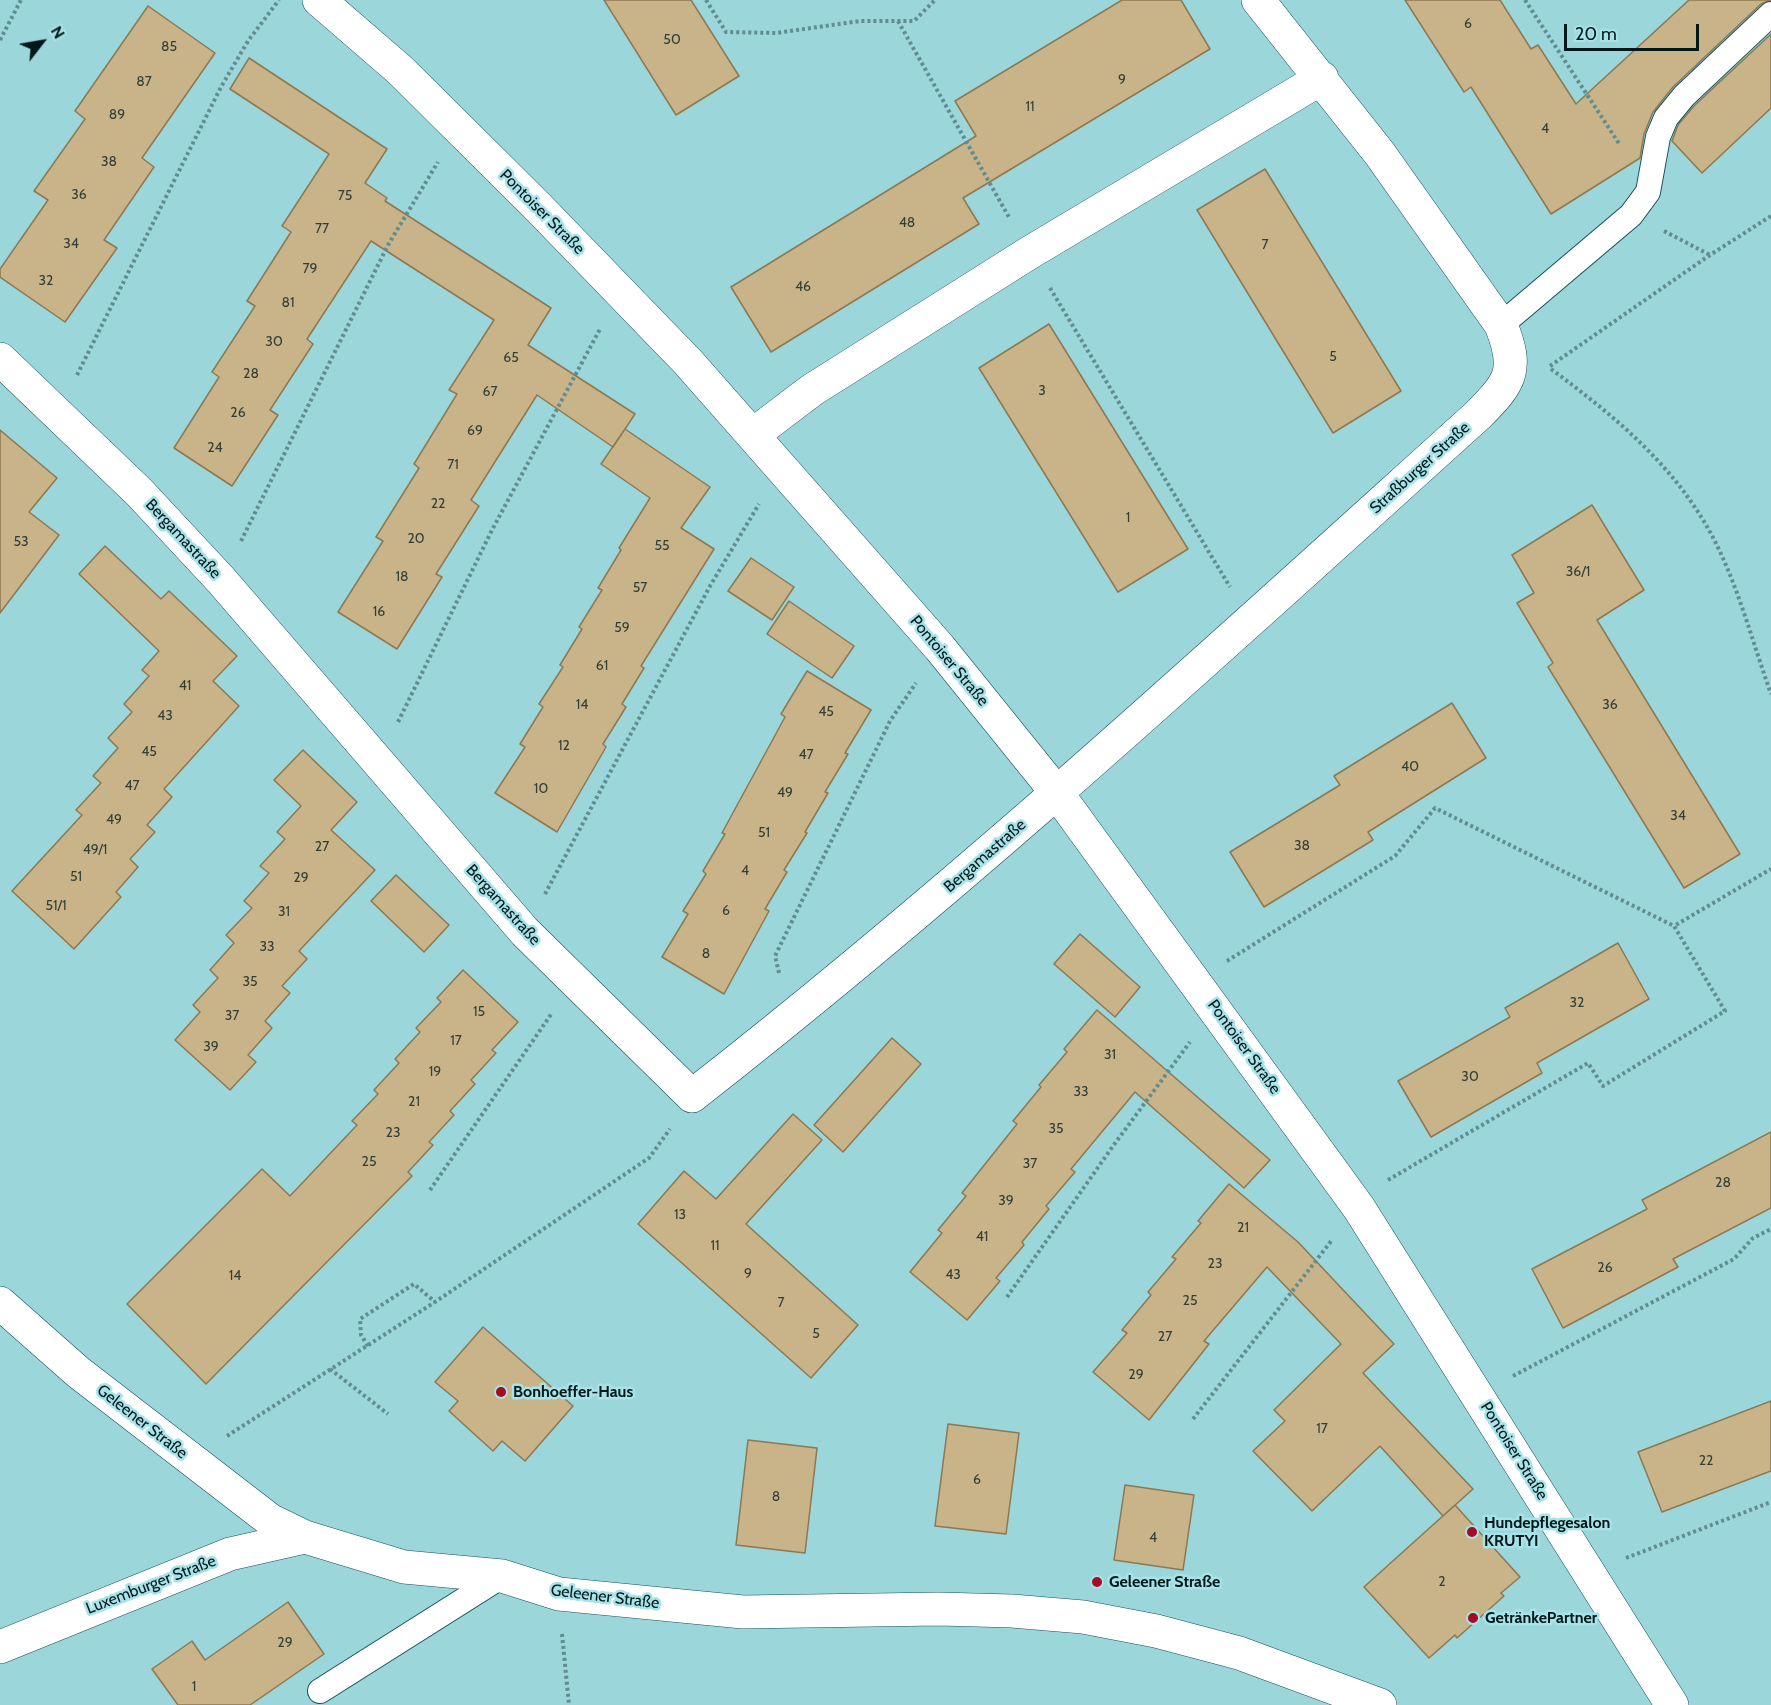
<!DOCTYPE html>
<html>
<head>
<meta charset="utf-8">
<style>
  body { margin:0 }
  #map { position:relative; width:1771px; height:1705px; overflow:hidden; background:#9bd6db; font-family:Cabin,sans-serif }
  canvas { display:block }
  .north { position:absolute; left:12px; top:12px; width:60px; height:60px; -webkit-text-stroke:4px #a7e3e8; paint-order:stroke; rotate:59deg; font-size:16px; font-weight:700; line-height:24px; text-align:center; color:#01181a }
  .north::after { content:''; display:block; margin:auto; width:21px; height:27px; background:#01181a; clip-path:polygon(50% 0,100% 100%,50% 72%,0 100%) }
  .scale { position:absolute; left:1564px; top:24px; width:135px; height:27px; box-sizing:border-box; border:3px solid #01181a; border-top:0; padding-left:8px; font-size:18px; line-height:21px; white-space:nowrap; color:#01181a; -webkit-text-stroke:4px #a7e3e8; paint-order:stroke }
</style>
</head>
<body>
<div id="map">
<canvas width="1771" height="1705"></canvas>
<div class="north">N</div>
<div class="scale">20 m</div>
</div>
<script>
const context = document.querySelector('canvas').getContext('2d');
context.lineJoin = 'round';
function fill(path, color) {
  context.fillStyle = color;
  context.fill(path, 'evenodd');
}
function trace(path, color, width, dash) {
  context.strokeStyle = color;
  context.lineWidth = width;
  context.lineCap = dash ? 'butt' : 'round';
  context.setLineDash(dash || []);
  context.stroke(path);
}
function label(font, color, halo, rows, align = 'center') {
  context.font = font + ' Cabin,sans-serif';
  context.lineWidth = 5;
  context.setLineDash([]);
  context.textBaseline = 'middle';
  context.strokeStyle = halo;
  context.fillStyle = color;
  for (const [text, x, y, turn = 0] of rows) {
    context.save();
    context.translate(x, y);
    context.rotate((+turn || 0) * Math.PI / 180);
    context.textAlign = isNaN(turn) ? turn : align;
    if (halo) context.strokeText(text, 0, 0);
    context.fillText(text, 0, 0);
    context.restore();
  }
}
const building = new Path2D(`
  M 604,0 L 691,0 L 739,76 L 676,115 Z
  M 1122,0 L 1181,0 L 1210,49 L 963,198 L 979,224 L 771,352 L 731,287 L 976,136 L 955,101 Z
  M 1405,0 L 1500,0 L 1531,49 L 1538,45 L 1576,104 L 1689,0 L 1771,0 L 1761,4 L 1673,87 L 1653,112 L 1644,134 L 1640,158 L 1551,214 L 1471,87 L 1464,92 Z
  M 148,6 L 215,53 L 142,158 L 154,167 L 104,240 L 117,248 L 65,322 L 0,277 L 0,269 L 48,200 L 34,191 L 85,119 L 75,111 Z
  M 1771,34 L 1771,108 L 1702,173 L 1672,141 L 1678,125 L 1694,106 Z
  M 249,58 L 387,149 L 365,183 L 387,198 L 385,201 L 551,308 L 528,345 L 635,414 L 613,447 L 537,395 L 471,500 L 479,506 L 436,574 L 442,577 L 397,649 L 338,612 L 383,541 L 376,537 L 419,468 L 414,464 L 457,394 L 449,390 L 494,320 L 371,241 L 307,339 L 313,344 L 270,410 L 278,415 L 232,486 L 174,448 L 219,377 L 212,372 L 255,306 L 247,301 L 291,232 L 282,226 L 329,154 L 230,89 Z
  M 1265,169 L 1401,391 L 1333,433 L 1197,210 Z
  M 1049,324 L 1188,549 L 1118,592 L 979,368 Z
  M 625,429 L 710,487 L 681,528 L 714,549 L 641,666 L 644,668 L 622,704 L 626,707 L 603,744 L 606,747 L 557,832 L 495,793 L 525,747 L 520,744 L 543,707 L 539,704 L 563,667 L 560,665 L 582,629 L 579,627 L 602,590 L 598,588 L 621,550 L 619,548 L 650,498 L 601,464 Z
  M 0,430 L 57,478 L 29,512 L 59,535 L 0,613 Z
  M 1592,505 L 1644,590 L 1597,620 L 1740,854 L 1684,888 L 1548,667 L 1553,663 L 1517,603 L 1534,593 L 1512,555 Z
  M 105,546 L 161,599 L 169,591 L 237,656 L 213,681 L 239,706 L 164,789 L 172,797 L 147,825 L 155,832 L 130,859 L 138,867 L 116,892 L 121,897 L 74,949 L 12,891 L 82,815 L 76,810 L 101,783 L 93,776 L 118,748 L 108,738 L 132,712 L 124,704 L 149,676 L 142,670 L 159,651 L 79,574 Z
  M 751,558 L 794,587 L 772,620 L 728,591 Z
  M 789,601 L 854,646 L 832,678 L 767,634 Z
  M 807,671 L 871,710 L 845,753 L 848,754 L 825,792 L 828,793 L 805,832 L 807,833 L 784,870 L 787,872 L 765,909 L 769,911 L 724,994 L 662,957 L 688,914 L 683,911 L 706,874 L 703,871 L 725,834 L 722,833 L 785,717 L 781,714 Z
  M 1452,703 L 1486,758 L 1368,832 L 1373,840 L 1264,907 L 1230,852 L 1340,785 L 1334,776 Z
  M 303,750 L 357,802 L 331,830 L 375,870 L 299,951 L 307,959 L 282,986 L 290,993 L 265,1021 L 272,1028 L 248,1055 L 256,1062 L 230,1090 L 175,1040 L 200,1012 L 193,1005 L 218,978 L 210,970 L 234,943 L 226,935 L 252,908 L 244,901 L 269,873 L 260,866 L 285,839 L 277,832 L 301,806 L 274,780 Z
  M 396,875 L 449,925 L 424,952 L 371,901 Z
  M 1080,934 L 1140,987 L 1115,1017 L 1054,964 Z
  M 1618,943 L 1649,999 L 1537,1063 L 1542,1073 L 1431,1137 L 1398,1081 L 1510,1017 L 1505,1008 Z
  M 463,970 L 518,1022 L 492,1050 L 496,1053 L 471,1080 L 475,1084 L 450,1111 L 454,1115 L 429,1142 L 433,1145 L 408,1172 L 412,1176 L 206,1384 L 127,1304 L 262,1169 L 290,1196 L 357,1125 L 352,1121 L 378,1094 L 374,1090 L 399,1063 L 395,1059 L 420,1032 L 416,1028 L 441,1002 L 437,998 Z
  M 1097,1010 L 1270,1160 L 1244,1188 L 1135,1092 L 1071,1169 L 1075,1172 L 1046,1206 L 1049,1209 L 1022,1242 L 1024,1245 L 996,1278 L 1000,1281 L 967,1320 L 910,1272 L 942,1233 L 938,1230 L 966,1196 L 962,1193 L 1017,1124 L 1013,1121 L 1041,1087 L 1039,1085 L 1067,1052 L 1064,1049 Z
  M 892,1038 L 921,1064 L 843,1152 L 814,1125 Z
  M 793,1114 L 822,1140 L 746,1224 L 858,1325 L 811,1378 L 638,1224 L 684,1171 L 716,1199 Z
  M 1771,1132 L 1771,1208 L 1673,1259 L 1678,1267 L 1563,1328 L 1532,1269 L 1647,1209 L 1642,1200 Z
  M 1229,1184 L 1298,1242 L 1394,1344 L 1363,1373 L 1473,1489 L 1443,1516 L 1380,1446 L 1312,1511 L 1253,1451 L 1285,1421 L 1274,1410 L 1341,1344 L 1267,1267 L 1204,1341 L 1209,1344 L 1149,1420 L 1093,1372 L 1127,1333 L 1122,1330 L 1151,1295 L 1148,1292 L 1176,1259 L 1172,1257 L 1201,1223 L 1198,1221 Z
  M 483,1327 L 573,1406 L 525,1461 L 502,1441 L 493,1451 L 472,1432 L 449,1411 L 458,1401 L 435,1382 Z
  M 1771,1401 L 1771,1471 L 1662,1512 L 1638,1452 Z
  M 948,1424 L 1019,1433 L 1006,1534 L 935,1526 Z
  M 748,1440 L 817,1448 L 805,1553 L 736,1545 Z
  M 1125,1485 L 1194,1495 L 1183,1570 L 1114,1560 Z
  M 1455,1505 L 1520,1577 L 1501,1593 L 1504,1596 L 1457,1638 L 1455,1635 L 1429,1658 L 1364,1587 Z
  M 288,1602 L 324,1654 L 250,1705 L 178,1705 L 152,1669 L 192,1641 L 205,1660 Z`);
const path = new Path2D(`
  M 706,0 L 726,32 L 776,33 L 860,21 L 914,21 L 935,0
  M 1525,0 L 1620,145
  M 898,21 L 1010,219
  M 0,40 L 21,0
  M 1664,231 L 1710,255
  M 1050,288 L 1230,587
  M 1550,366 L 1710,255 L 1771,216
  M 1551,369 C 1613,415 1672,463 1710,532 C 1737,581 1752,641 1771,694
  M 77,375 L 221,87 L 248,41 L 279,0
  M 241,541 L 388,245 L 438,162
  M 398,722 L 492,530 L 600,329
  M 545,894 L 710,586 L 759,504
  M 1227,961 L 1395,856 L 1435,808 L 1674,926
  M 779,973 L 775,956 L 890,721 L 916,683
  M 1388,1180 L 1588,1063 L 1603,1086 L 1725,1011 L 1674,926 L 1771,869
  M 430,1190 L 552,1013
  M 1007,1297 L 1113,1146 L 1190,1042
  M 368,1346 L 361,1335 L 360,1319 L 414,1284 L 435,1302
  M 330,1369 L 388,1414
  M 1513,1376 L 1734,1259 L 1753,1238 L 1771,1229
  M 1193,1419 L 1332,1240
  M 227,1436 L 435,1302 L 649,1158 L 670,1129
  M 1626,1558 L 1771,1502
  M 562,1634 L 569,1705`);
const service = new Path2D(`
  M 1501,325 L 1631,215 L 1648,192 L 1658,137 L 1666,118 L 1684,96 L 1771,14
  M 320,1691 L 502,1576`);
const minor = new Path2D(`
  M 319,0 L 400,70 L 538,207 L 688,362 L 940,648 L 1057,793 L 1359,1208 L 1672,1705
  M 0,359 L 139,492 L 221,580 L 525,932 L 692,1096 C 966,882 1221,647 1478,415 C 1511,382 1519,370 1501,325 L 1380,154 L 1258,0
  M 754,434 L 812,390 L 1029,253 L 1322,78
  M 0,1303 L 78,1372 L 270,1520 L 305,1537 L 404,1567 L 502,1576 L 559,1594 L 743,1612 L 939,1609 L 1012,1611 L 1083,1617 L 1156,1631 L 1239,1653 L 1380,1705
  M 0,1647 L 230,1554 L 305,1537`);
const markers = [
  [501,1392,6,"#a50b22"],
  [1472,1532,6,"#a50b22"],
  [1097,1582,6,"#a50b22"],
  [1473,1618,6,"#a50b22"]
];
const numberNames = [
  ["6",1468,24],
  ["50",672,40],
  ["85",169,47],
  ["9",1122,80],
  ["87",144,82],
  ["11",1030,107],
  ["89",117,115],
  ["4",1545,129],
  ["38",109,162],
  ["36",79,195],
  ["75",345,196],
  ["48",907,223],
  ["77",322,229],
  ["34",71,244],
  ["7",1265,245],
  ["79",310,269],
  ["32",46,281],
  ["46",803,287],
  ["81",288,303],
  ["30",274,342],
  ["5",1333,357],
  ["65",511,358],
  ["28",251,374],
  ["3",1042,391],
  ["67",490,392],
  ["26",238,413],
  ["69",475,431],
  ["24",215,448],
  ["71",453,465],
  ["22",438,504],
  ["1",1128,518],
  ["20",416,539],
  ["53",21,542],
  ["55",662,546],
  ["36/1",1578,572],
  ["18",402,577],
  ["57",640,588],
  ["16",379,612],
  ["59",622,628],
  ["61",602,666],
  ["41",185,686],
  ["14",582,705],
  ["36",1610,705],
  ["45",826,712],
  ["43",165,716],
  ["12",564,746],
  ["45",149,752],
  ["47",806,755],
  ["40",1410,767],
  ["47",132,786],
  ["10",541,789],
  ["49",785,793],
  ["34",1678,816],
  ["49",114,820],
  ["51",764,833],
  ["38",1302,846],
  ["27",322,847],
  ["49/1",95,850],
  ["4",745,871],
  ["51",76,877],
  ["29",301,878],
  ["51/1",56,906],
  ["6",726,911],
  ["31",284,912],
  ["33",267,947],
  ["8",706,954],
  ["35",250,982],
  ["32",1577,1003],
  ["15",479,1012],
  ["37",232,1016],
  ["17",456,1041],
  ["39",211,1047],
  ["31",1110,1055],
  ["19",435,1072],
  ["30",1470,1077],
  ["33",1081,1092],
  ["21",414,1102],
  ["35",1056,1129],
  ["23",393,1133],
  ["25",369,1162],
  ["37",1030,1164],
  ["28",1723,1183],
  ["39",1006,1201],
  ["13",680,1215],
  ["21",1243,1228],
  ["41",982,1237],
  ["11",715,1246],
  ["23",1215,1264],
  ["26",1605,1268],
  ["9",748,1274],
  ["43",953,1275],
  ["14",235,1276],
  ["25",1190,1301],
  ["7",781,1303],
  ["5",816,1334],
  ["27",1165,1337],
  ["29",1136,1375],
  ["17",1322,1429],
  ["22",1706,1461],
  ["6",977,1480],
  ["8",776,1497],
  ["4",1153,1538],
  ["2",1442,1582],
  ["29",285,1643],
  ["1",194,1687]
];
const streetNames = [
  ["Pontoiser Straße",542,212,45],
  ["Straßburger Straße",1420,468,-42],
  ["Bergamastraße",183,539,47],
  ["Pontoiser Straße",949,661,50],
  ["Bergamastraße",985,856,-41],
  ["Bergamastraße",503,905,48],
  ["Pontoiser Straße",1244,1047,54],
  ["Geleener Straße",142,1422,38],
  ["Pontoiser Straße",1514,1451,58],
  ["Luxemburger Straße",151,1585,-21],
  ["Geleener Straße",605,1597,7]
];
const poiNames = [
  ["Bonhoeffer-Haus",513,1392],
  ["Hundepflegesalon",1484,1523],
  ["KRUTYI",1484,1541],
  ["Geleener Straße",1109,1582],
  ["GetränkePartner",1485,1618]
];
fill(building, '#c9b389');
trace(building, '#8d7851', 1.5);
trace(service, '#135257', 26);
trace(minor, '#135257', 34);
trace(path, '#608d91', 4, [3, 3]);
trace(service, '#fff', 24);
trace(minor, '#fff', 33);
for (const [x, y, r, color] of markers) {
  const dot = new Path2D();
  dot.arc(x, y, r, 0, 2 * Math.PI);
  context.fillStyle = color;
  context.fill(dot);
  trace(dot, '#a7e3e8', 2);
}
label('14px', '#333f36', null, numberNames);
label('16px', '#01181a', '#a7e3e8', streetNames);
label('bold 16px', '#01181a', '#a7e3e8', poiNames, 'left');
</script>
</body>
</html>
